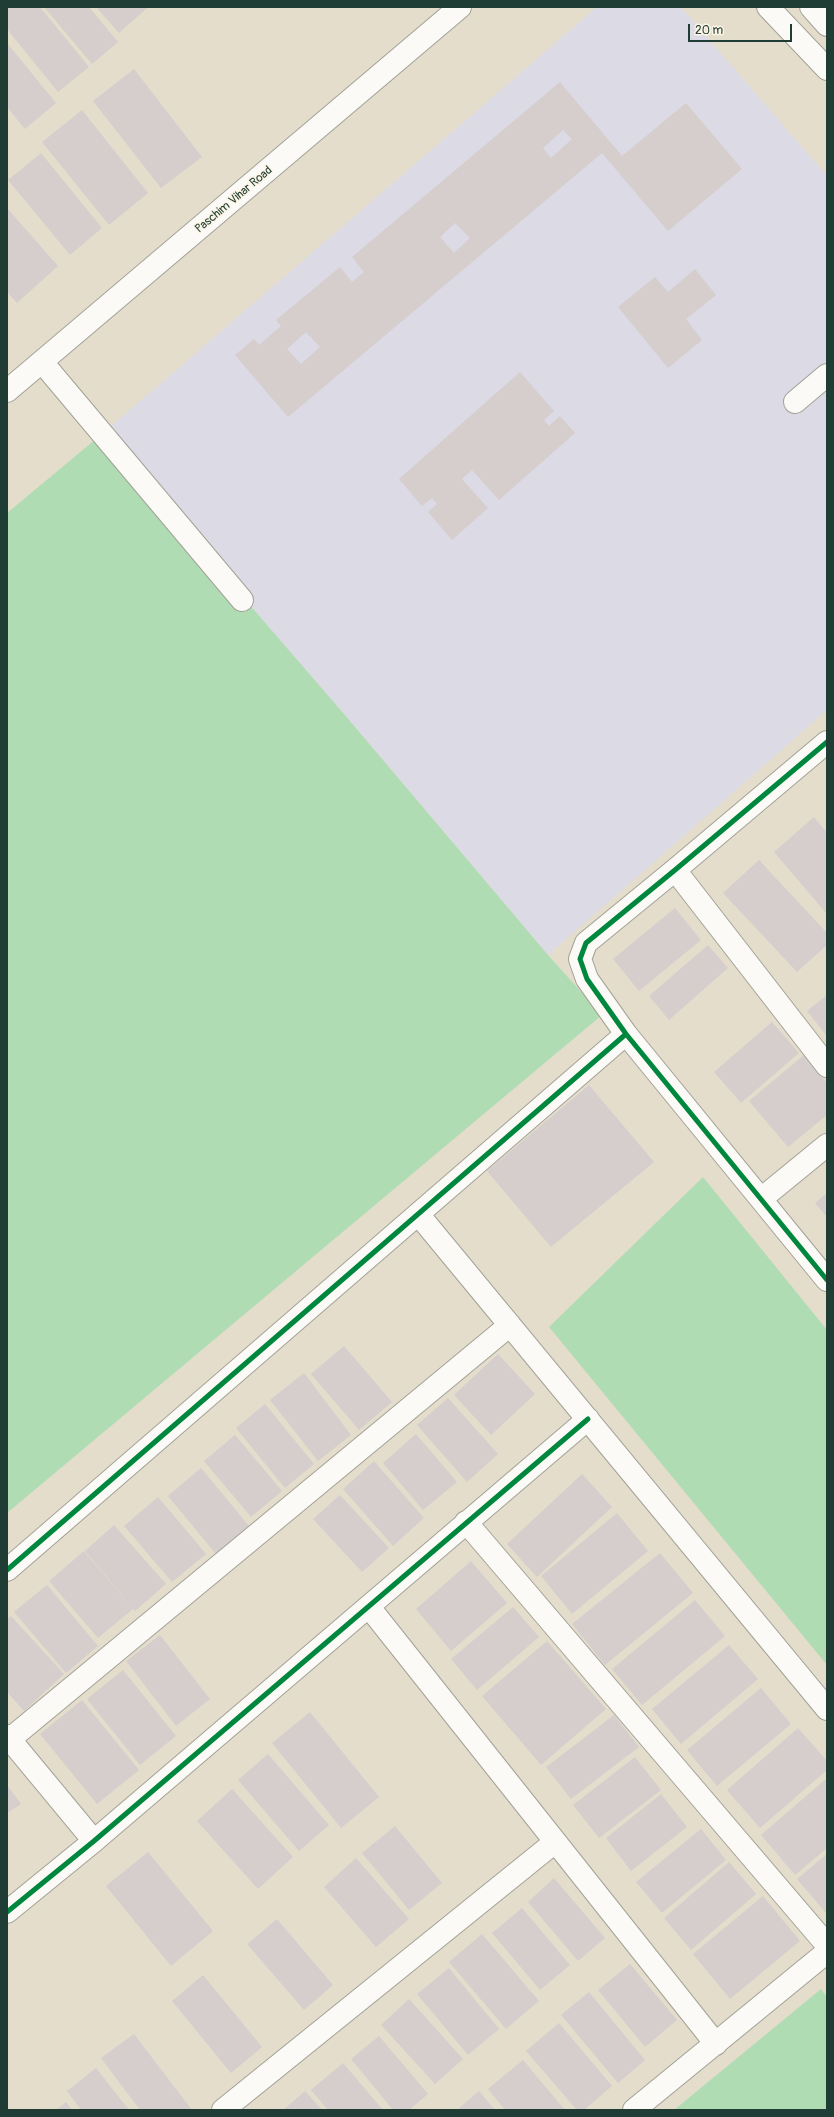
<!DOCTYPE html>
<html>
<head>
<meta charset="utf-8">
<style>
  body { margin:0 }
  #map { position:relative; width:834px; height:2117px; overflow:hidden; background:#e4ddcc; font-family:Pangolin,sans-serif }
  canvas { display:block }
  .frame { position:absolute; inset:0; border:8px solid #1f3d34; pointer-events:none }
  .scale { position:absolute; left:688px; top:24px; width:104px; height:18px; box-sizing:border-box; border:2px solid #1f3d34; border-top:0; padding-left:5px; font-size:12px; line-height:14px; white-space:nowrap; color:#1f3d34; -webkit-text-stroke:3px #fcf5e5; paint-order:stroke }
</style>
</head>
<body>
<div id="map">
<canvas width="834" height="2117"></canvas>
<div class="frame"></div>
<div class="scale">20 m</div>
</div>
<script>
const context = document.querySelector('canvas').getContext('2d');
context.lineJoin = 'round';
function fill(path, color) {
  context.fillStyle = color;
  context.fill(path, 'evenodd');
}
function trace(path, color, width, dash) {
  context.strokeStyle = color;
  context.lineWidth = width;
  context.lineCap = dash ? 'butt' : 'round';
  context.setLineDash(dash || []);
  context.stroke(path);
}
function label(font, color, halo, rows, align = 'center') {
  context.font = font + ' Pangolin,sans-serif';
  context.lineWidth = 3;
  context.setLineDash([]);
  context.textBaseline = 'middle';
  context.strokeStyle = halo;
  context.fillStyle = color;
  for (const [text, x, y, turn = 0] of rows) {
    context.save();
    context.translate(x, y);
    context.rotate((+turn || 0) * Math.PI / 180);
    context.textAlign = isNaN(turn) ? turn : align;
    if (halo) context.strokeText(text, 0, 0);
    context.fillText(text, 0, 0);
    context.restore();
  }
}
const built = new Path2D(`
  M 597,7 L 681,7 L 827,176 L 827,710 L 548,955 L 344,714 L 102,434 Z`);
const green = new Path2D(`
  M 102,434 L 344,714 L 548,955 L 602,1015 L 7,1513 L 7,513 Z
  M 703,1177 L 827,1330 L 827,1665 L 549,1327 Z
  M 821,1989 L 827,1997 L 827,2110 L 674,2110 Z`);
const building = new Path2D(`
  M 7,7 L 40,7 L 89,67 L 58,92 L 7,29 Z
  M 44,7 L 89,7 L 118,42 L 92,64 Z
  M 96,7 L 146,7 L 147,8 L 119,33 Z
  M 7,43 L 56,103 L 25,129 L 7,107 Z
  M 134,69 L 202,157 L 161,188 L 93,101 Z
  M 560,82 L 622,156 L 686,103 L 742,169 L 668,231 L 602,153 L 288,417 L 235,355 L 254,339 L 259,345 L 281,326 L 276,320 L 340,267 L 352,282 L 364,272 L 352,257 ZM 563,130 L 572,139 L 551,158 L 543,148 ZM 455,223 L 470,238 L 454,253 L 440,237 ZM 306,332 L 320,347 L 301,364 L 287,349 Z
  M 82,110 L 148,193 L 109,225 L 42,142 Z
  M 41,153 L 102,228 L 70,255 L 8,180 Z
  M 7,208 L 58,266 L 17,303 L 7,292 Z
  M 695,269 L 716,295 L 686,319 L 702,340 L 668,368 L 618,307 L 655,277 L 668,292 Z
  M 520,372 L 554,411 L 544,420 L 549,426 L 560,416 L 575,433 L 499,500 L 472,470 L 462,479 L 488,508 L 452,540 L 428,512 L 437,504 L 432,498 L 422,506 L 399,479 Z
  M 814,817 L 827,833 L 827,914 L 774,852 Z
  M 759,860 L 827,933 L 827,945 L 797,972 L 723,893 Z
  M 675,908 L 701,940 L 639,991 L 613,959 Z
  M 708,945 L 728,968 L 669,1020 L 649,996 Z
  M 827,995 L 827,1036 L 807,1011 Z
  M 772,1022 L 799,1053 L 741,1103 L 714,1072 Z
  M 804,1055 L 827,1083 L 827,1115 L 788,1147 L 749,1101 Z
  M 589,1085 L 654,1162 L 551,1247 L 487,1171 Z
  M 827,1193 L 827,1217 L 815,1203 Z
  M 344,1346 L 392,1402 L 359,1430 L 311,1374 Z
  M 498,1354 L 535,1394 L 491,1435 L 454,1395 Z
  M 304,1373 L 351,1435 L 318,1461 L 270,1400 Z
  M 448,1398 L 498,1454 L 467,1482 L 417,1425 Z
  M 265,1404 L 314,1464 L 285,1488 L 236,1428 Z
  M 416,1434 L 457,1482 L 423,1510 L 383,1463 Z
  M 235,1435 L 282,1491 L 251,1517 L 204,1461 Z
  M 374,1461 L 424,1518 L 393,1546 L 343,1489 Z
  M 201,1468 L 249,1526 L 216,1554 L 168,1496 Z
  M 582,1474 L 612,1507 L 537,1577 L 507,1544 Z
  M 340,1495 L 389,1548 L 362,1572 L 313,1519 Z
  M 158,1497 L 206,1554 L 172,1582 L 124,1526 Z
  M 617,1513 L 648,1551 L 572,1614 L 541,1576 Z
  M 114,1525 L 166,1584 L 135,1611 L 85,1551 Z
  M 84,1551 L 133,1609 L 98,1638 L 49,1581 Z
  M 660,1553 L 693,1593 L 605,1665 L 572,1624 Z
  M 471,1561 L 507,1603 L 451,1651 L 416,1609 Z
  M 47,1585 L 98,1646 L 66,1673 L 14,1612 Z
  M 695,1600 L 725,1636 L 642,1705 L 612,1669 Z
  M 513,1607 L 539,1637 L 477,1690 L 451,1659 Z
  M 11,1616 L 64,1674 L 24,1711 L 7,1692 L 7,1619 Z
  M 160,1635 L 210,1699 L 176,1726 L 126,1661 Z
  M 547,1641 L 606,1709 L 541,1765 L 482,1696 Z
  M 729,1645 L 758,1679 L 681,1744 L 652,1709 Z
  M 123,1670 L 176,1736 L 140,1765 L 87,1699 Z
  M 761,1688 L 791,1724 L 717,1786 L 687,1750 Z
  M 82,1700 L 139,1770 L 97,1804 L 40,1734 Z
  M 310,1712 L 379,1797 L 341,1828 L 272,1743 Z
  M 614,1715 L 639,1747 L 571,1799 L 546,1767 Z
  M 798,1728 L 827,1761 L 827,1770 L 760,1828 L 727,1790 Z
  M 268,1754 L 329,1825 L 299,1851 L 238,1780 Z
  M 635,1757 L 661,1790 L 599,1838 L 573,1805 Z
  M 827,1778 L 827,1848 L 795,1875 L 761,1835 Z
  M 7,1785 L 21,1804 L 7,1813 Z
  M 232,1789 L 293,1857 L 258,1889 L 197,1821 Z
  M 661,1794 L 687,1827 L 631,1871 L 606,1838 Z
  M 395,1826 L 442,1883 L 409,1910 L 362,1853 Z
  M 701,1829 L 726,1860 L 662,1913 L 636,1882 Z
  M 148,1852 L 213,1931 L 171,1966 L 106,1886 Z
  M 827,1854 L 827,1914 L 797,1879 Z
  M 356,1858 L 409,1919 L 376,1947 L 324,1887 Z
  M 729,1862 L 756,1894 L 691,1950 L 664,1918 Z
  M 554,1878 L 605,1938 L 578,1961 L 528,1902 Z
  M 763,1896 L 800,1941 L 730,1999 L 693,1954 Z
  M 522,1908 L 570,1965 L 540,1990 L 492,1933 Z
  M 277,1919 L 333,1985 L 304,2010 L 247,1944 Z
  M 482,1934 L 539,2001 L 506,2029 L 449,1962 Z
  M 630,1964 L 677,2020 L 645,2047 L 598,1990 Z
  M 449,1968 L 499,2029 L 468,2055 L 417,1994 Z
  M 203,1975 L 262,2047 L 231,2073 L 172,2001 Z
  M 589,1992 L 645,2060 L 618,2083 L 561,2015 Z
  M 409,1999 L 463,2059 L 435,2084 L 381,2025 Z
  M 559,2023 L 612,2086 L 584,2110 L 577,2110 L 526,2051 Z
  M 134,2034 L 192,2110 L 140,2110 L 101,2058 Z
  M 379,2036 L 428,2094 L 409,2110 L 393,2110 L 351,2059 Z
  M 523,2060 L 565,2110 L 505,2110 L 488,2089 Z
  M 343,2063 L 383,2110 L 328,2110 L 311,2090 Z
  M 96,2068 L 129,2110 L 81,2110 L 67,2091 Z
  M 305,2091 L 322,2110 L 283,2110 Z
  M 479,2091 L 495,2110 L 457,2110 Z
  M 66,2102 L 72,2110 L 56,2110 Z`);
const minor = new Path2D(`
  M 768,7 L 827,69
  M 811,7 L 827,25
  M 42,362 L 242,600
  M 7,391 L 460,7
  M 795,402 L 827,375
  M 827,742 L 675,870 L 586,943 L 580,959 L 587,979 L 626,1034 L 827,1280
  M 675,870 L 827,1066
  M 761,1199 L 827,1145
  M 418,1214 L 827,1709
  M 466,1522 L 827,1945
  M 7,1570 L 626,1034
  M 369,1607 L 716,2044
  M 7,1736 L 94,1841
  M 10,1739 L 510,1325
  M 7,1912 L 94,1841 L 588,1419
  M 223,2110 L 555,1842
  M 634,2110 L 827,1952`);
const cycleway = new Path2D(`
  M 827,742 L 675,870 L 586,943 L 580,959 L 587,979 L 626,1034 L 827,1280
  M 7,1570 L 626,1034
  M 7,1912 L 94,1841 L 588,1419`);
const streetNames = [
  ["Paschim Vihar Road",234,200,-40]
];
fill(built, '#dcdae5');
fill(green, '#b0dcb3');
fill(building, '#d6cdcd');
trace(minor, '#a2a297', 24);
trace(minor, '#fbfaf7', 22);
trace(cycleway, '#00873e', 5);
label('12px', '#1f3d34', '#fcf5e5', streetNames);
</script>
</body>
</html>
